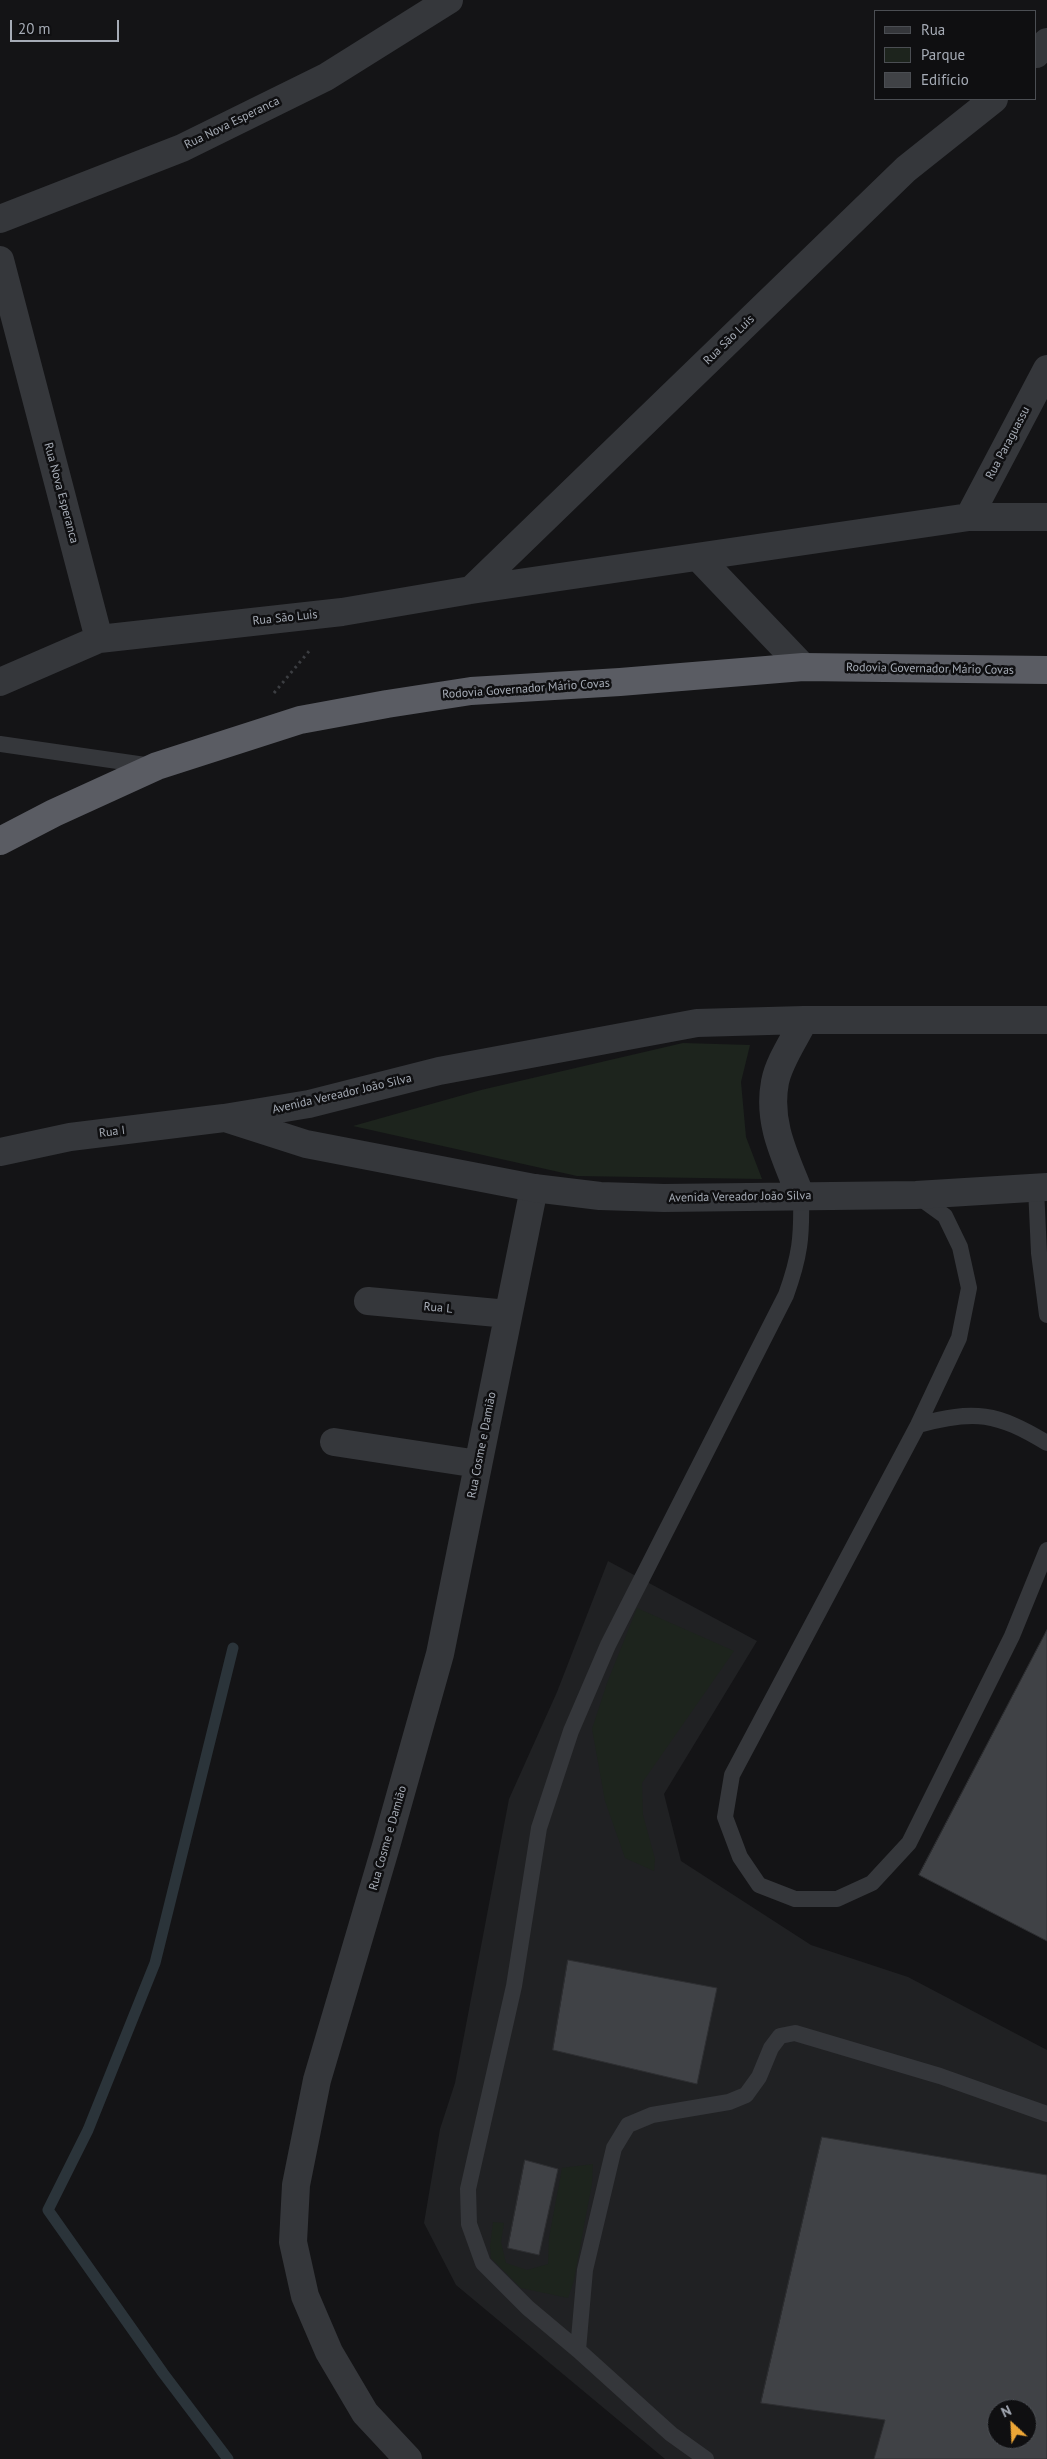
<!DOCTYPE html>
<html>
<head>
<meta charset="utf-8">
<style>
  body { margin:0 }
  #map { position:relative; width:1047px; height:2459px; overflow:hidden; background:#141416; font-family:"PT Sans",sans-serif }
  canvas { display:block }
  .legend { position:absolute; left:874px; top:10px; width:162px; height:90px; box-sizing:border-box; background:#0f0f11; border:1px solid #4b4e53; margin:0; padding:6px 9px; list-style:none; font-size:15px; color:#a6acb6 }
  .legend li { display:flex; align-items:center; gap:10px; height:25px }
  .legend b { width:25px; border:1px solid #4b4e53 }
  .north { position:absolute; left:987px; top:2399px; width:50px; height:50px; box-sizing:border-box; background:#0f0f11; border:1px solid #4b4e53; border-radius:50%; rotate:335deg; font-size:14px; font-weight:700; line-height:20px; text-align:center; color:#a6acb6 }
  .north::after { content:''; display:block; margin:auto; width:18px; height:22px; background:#eda636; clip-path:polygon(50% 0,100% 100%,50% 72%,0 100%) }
  .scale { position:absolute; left:10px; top:20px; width:109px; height:22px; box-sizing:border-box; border:2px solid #a6acb6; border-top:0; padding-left:6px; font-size:15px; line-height:18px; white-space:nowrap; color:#a6acb6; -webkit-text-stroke:4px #0f0f11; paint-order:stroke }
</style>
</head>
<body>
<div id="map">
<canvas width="1047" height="2459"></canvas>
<ul class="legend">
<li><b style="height:6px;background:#35373b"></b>Rua</li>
<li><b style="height:14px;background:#1d241d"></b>Parque</li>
<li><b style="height:14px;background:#404246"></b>Edifício</li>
</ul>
<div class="north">N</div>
<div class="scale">20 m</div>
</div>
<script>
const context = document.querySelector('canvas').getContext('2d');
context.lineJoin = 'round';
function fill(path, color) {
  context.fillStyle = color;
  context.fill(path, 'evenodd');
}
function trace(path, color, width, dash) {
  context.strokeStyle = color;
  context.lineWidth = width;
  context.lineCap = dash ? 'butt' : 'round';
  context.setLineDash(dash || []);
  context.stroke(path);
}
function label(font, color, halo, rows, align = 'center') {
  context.font = font + ' "PT Sans",sans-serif';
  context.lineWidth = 5;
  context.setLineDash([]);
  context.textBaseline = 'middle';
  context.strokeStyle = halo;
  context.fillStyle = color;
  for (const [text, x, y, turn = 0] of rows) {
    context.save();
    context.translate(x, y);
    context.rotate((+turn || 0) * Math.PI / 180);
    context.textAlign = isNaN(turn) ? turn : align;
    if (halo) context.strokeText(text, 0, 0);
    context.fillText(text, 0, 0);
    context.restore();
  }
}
const built = new Path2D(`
  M 608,1561 L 757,1641 L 664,1794 L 681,1861 L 811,1945 L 908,1977 L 1047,2050 L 1047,2459 L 665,2459 L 456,2285 L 424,2223 L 440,2129 L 455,2083 L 509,1799 L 557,1692 ZM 997,2409 L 1027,2409 L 1027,2439 L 997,2439 Z`);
const green = new Path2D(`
  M 683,1043 L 750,1045 L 741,1082 L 746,1137 L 762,1179 L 577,1176 L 353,1126 L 481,1090 Z
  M 637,1608 L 734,1651 L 642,1783 L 643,1815 L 655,1859 L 654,1871 L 625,1858 L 605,1801 L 592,1729 L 607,1683 Z
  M 593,2164 L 592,2183 L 574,2280 L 568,2298 L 521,2288 L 491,2258 L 490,2246 L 493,2222 L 504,2223 L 501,2242 L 506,2263 L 527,2270 L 548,2264 L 549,2238 L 562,2168 Z`);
const stream = new Path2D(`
  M 228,2459 L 163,2373 L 48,2210 L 88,2130 L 155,1963 L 233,1648`);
const building = new Path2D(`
  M 1047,1630 L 1047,1941 L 919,1875 Z
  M 568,1960 L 717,1988 L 697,2084 L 553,2050 Z
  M 822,2137 L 1047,2175 L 1047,2459 L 874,2459 L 885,2420 L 761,2403 ZM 997,2409 L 1027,2409 L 1027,2439 L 997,2439 Z
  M 525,2160 L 558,2169 L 539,2255 L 508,2248 Z`);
const path = new Path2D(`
  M 274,693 L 310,650`);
const service = new Path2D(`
  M 0,744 L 152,766
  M 1036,1188 L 1039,1253 L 1047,1315
  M 916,1195 L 945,1216 L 960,1247 L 969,1288 L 959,1338 L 918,1425 L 732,1775 L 725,1817 L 740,1857 L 759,1885 L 795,1899 L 837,1899 L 872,1883 L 909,1843 L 1012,1636 L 1047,1550
  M 918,1425 C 975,1409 997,1413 1047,1443
  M 578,2350 L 528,2308 L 483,2263 L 469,2224 L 468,2189 L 514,1986 L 539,1828 L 571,1731 L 608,1645 L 786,1295 C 800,1256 802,1237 801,1197
  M 706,2459 L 671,2434 L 578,2350 L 585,2270 L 614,2148 L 628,2125 L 652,2115 L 729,2102 L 746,2095 L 759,2077 L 771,2048 L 780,2036 L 795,2033 L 940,2076 L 1047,2114`);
const minor = new Path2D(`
  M 1036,54 L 1047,42
  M 0,219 L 182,148 L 326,77 L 449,0
  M 0,260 L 99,639
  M 969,517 L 1047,369
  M 698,557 L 803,667
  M 471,590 L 906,169 L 994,99
  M 0,682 L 99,639 L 342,612 L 471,590 L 969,517 L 1047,517
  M 368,1301 L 508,1314
  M 334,1442 L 478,1464
  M 408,2459 L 365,2413 L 329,2352 L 305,2296 L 293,2242 L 296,2185 L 317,2080 L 386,1846 L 440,1654 L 534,1188`);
const tertiary = new Path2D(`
  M 228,1119 L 306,1144 L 534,1188 L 600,1196 L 664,1198 L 916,1195 L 1047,1187
  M 0,1152 L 70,1137 L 224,1118 L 309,1104 L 439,1071 L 697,1023 L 804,1020 L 1047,1020
  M 801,1197 C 786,1158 767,1124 775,1082 C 779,1061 795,1039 804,1020`);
const trunk = new Path2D(`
  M 0,841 L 54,813 L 157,766 L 300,720 L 387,704 L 471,691 L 620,682 L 803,667 L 1047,670`);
const streetNames = [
  ["Rua Nova Esperanca",232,123,-26],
  ["Rua São Luis",729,340,-44],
  ["Rua Paraguassu",1008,443,-62],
  ["Rua Nova Esperanca",61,493,75],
  ["Rua São Luis",285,618,-6],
  ["Rodovia Governador Mário Covas",930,669,1],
  ["Rodovia Governador Mário Covas",526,689,-4],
  ["Avenida Vereador João Silva",342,1094,-13],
  ["Rua I",112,1132,-7],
  ["Avenida Vereador João Silva",740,1197,-1],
  ["Rua L",438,1308,5],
  ["Rua Cosme e Damião",482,1445,-79],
  ["Rua Cosme e Damião",388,1838,-74]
];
fill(built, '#202123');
fill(green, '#1d241d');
trace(stream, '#2b343a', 11);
fill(building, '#404246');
trace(building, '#2e2f32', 1);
trace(path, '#3c3e42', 3, [2.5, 4]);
trace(service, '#35373b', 16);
trace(minor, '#35373b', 28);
trace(tertiary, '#35373b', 28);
trace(trunk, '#5a5c63', 28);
label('12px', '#a6acb6', '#0f0f11', streetNames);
</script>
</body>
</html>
